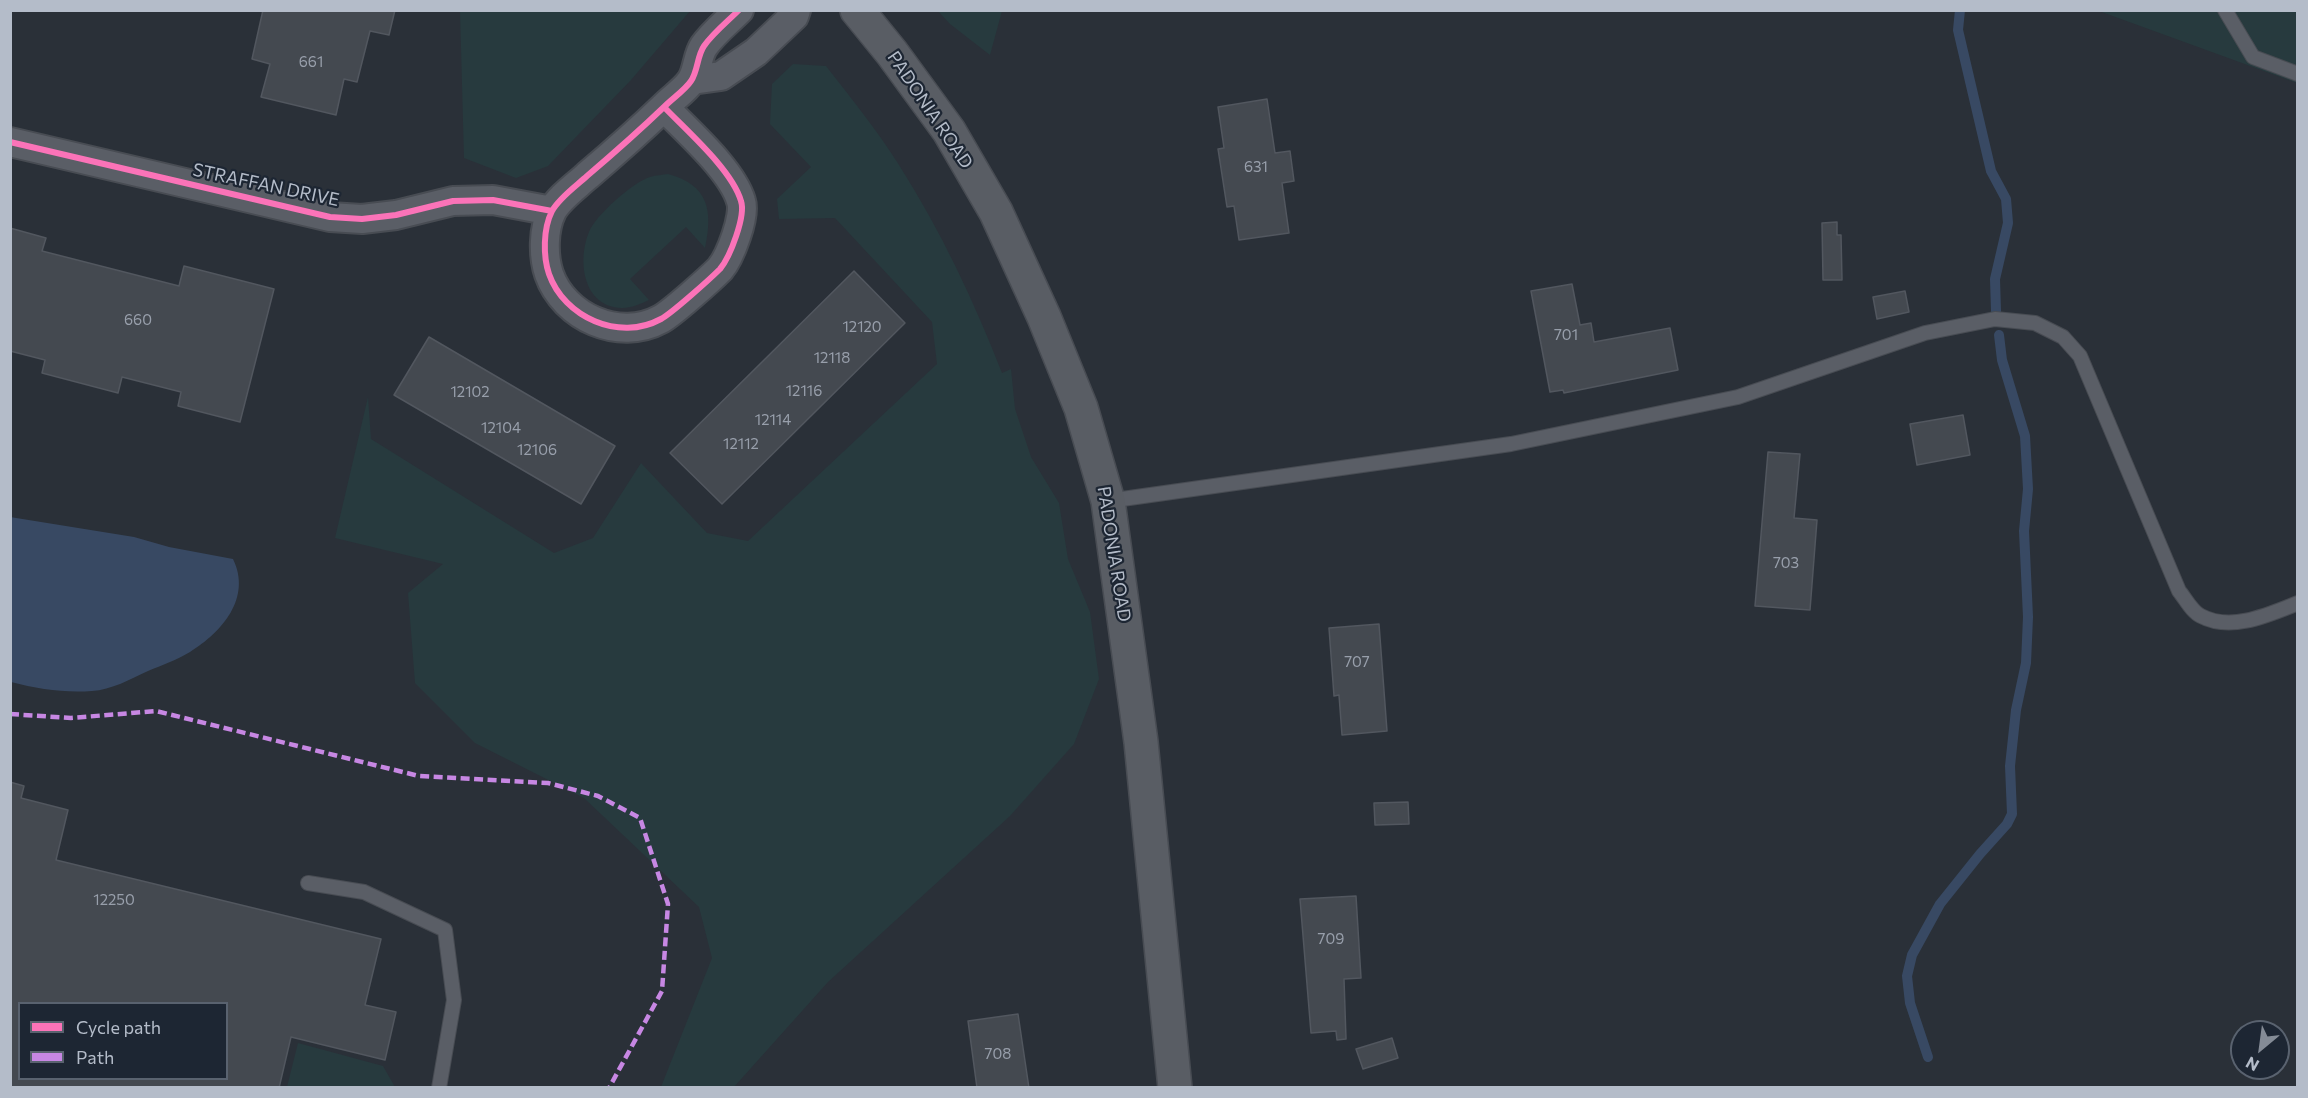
<!DOCTYPE html>
<html>
<head>
<meta charset="utf-8">
<style>
  body { margin:0 }
  #map { position:relative; width:2308px; height:1098px; overflow:hidden; background:#2a3038; font-family:Commissioner,sans-serif }
  canvas { display:block }
  .frame { position:absolute; inset:0; border:12px solid #b4bcc9; pointer-events:none }
  .legend { position:absolute; left:18px; top:1002px; width:210px; height:78px; box-sizing:border-box; background:#1d2633; border:2px solid #59626f; margin:0; padding:8px 10px; list-style:none; font-size:18px; color:#b4bcc9 }
  .legend li { display:flex; align-items:center; gap:12px; height:30px }
  .legend b { width:30px; border:2px solid #59626f }
  .north { position:absolute; left:2230px; top:1020px; width:60px; height:60px; box-sizing:border-box; background:#1d2633; border:2px solid #59626f; border-radius:50%; rotate:209deg; font-size:16px; font-weight:700; line-height:24px; text-align:center; color:#b4bcc9 }
  .north::after { content:''; display:block; margin:auto; width:21px; height:27px; background:#848b96; clip-path:polygon(50% 0,100% 100%,50% 72%,0 100%) }
</style>
</head>
<body>
<div id="map">
<canvas width="2308" height="1098"></canvas>
<div class="frame"></div>
<ul class="legend">
<li><b style="height:8px;background:#fb73b8"></b>Cycle path</li>
<li><b style="height:8px;background:#c787e3"></b>Path</li>
</ul>
<div class="north">N</div>
</div>
<script>
const context = document.querySelector('canvas').getContext('2d');
context.lineJoin = 'round';
function fill(path, color) {
  context.fillStyle = color;
  context.fill(path, 'evenodd');
}
function trace(path, color, width, dash) {
  context.strokeStyle = color;
  context.lineWidth = width;
  context.lineCap = dash ? 'butt' : 'round';
  context.setLineDash(dash || []);
  context.stroke(path);
}
function label(font, color, halo, rows, align = 'center') {
  context.font = font + ' Commissioner,sans-serif';
  context.lineWidth = 4.5;
  context.setLineDash([]);
  context.textBaseline = 'middle';
  context.strokeStyle = halo;
  context.fillStyle = color;
  for (const [text, x, y, turn = 0] of rows) {
    context.save();
    context.translate(x, y);
    context.rotate((+turn || 0) * Math.PI / 180);
    context.textAlign = isNaN(turn) ? turn : align;
    if (halo) context.strokeText(text, 0, 0);
    context.fillText(text, 0, 0);
    context.restore();
  }
}
const green = new Path2D(`
  M 460,11 L 460,10 L 690,11 L 631,80 L 548,166 L 516,178 L 464,158 Z
  M 938,11 L 1002,11 L 990,55 L 950,24 Z
  M 2099,11 L 2297,11 L 2297,83 Z
  M 793,64 L 826,66 C 851,98 877,130 899,165 C 941,231 974,301 1002,373 L 1011,369 L 1015,409 L 1031,457 L 1059,503 L 1068,559 L 1090,612 L 1099,679 L 1074,744 L 1010,816 L 828,982 L 734,1087 L 661,1087 L 712,958 L 699,907 L 584,798 L 475,743 L 415,683 L 408,593 L 443,564 L 335,538 L 368,397 L 371,439 L 554,553 L 593,538 L 641,463 L 707,533 L 748,541 L 937,364 L 932,322 L 835,218 L 779,219 L 777,199 L 811,167 L 770,124 L 772,84 Z
  M 668,174 C 709,185 713,211 705,248 L 686,227 L 630,279 L 649,300 C 640,304 632,308 622,308 C 583,307 577,261 589,232 C 595,216 633,182 650,177 C 656,175 663,175 668,174 Z
  M 298,1043 L 383,1066 L 395,1087 L 287,1087 Z`);
const water = new Path2D(`
  M 10,517 L 134,537 L 169,547 L 233,559 C 252,598 222,632 190,652 C 177,660 162,665 148,671 C 131,679 111,690 92,691 C 64,693 38,689 11,682 Z`);
const stream = new Path2D(`
  M 1960,10 L 1958,30 L 1991,171 L 2006,199 L 2008,223 L 1995,279 L 1996,311
  M 1928,1057 L 1910,1003 L 1907,976 L 1912,955 L 1940,904 L 1980,854 L 2007,824 L 2012,814 L 2010,766 L 2016,710 L 2026,663 L 2028,617 L 2024,531 L 2028,489 L 2025,436 L 2002,360 L 1999,335`);
const building = new Path2D(`
  M 263,10 L 395,10 L 389,35 L 370,31 L 357,82 L 344,79 L 336,115 L 261,97 L 270,64 L 252,59 Z
  M 1267,99 L 1275,153 L 1290,151 L 1294,181 L 1282,183 L 1289,233 L 1239,240 L 1234,206 L 1227,207 L 1218,149 L 1224,148 L 1218,107 Z
  M 1837,222 L 1837,235 L 1841,235 L 1842,280 L 1823,280 L 1822,223 Z
  M 10,228 L 46,238 L 42,251 L 179,286 L 184,266 L 274,289 L 240,422 L 178,406 L 181,392 L 122,377 L 118,393 L 42,373 L 45,360 L 10,351 Z
  M 854,271 L 905,323 L 722,504 L 670,453 Z
  M 1572,284 L 1580,325 L 1591,323 L 1594,342 L 1670,328 L 1678,370 L 1564,393 L 1563,390 L 1550,392 L 1531,291 Z
  M 1905,291 L 1909,312 L 1877,319 L 1873,297 Z
  M 429,337 L 615,446 L 581,504 L 394,395 Z
  M 1963,415 L 1970,455 L 1917,465 L 1910,424 Z
  M 1768,452 L 1800,454 L 1794,518 L 1817,520 L 1810,610 L 1755,606 Z
  M 1379,624 L 1387,731 L 1342,735 L 1339,695 L 1334,696 L 1329,628 Z
  M 10,782 L 24,786 L 21,798 L 68,810 L 56,860 L 381,939 L 365,1005 L 396,1012 L 385,1060 L 291,1037 L 279,1088 L 10,1088 ZM 20,1004 L 226,1004 L 226,1078 L 20,1078 Z
  M 1408,802 L 1409,824 L 1375,825 L 1374,803 Z
  M 1356,896 L 1361,978 L 1344,979 L 1346,1039 L 1337,1040 L 1336,1031 L 1311,1033 L 1300,899 Z
  M 1018,1014 L 1029,1088 L 977,1088 L 968,1021 Z
  M 1392,1038 L 1398,1058 L 1363,1069 L 1356,1049 Z`);
const service = new Path2D(`
  M 2225,10 L 2253,57 L 2298,74
  M 1108,501 L 1511,444 L 1738,397 L 1925,333 L 1995,319 L 2035,323 L 2063,337 L 2080,356 L 2179,591 C 2185,598 2192,612 2201,616 C 2231,632 2268,615 2298,603
  M 308,883 L 364,892 L 445,930 L 454,1000 L 439,1088`);
const minor = new Path2D(`
  M 692,80 L 721,76 L 756,52 L 794,16 L 796,10
  M 664,107 C 687,131 732,170 741,201 C 746,216 730,257 720,269 C 710,279 672,313 661,319 C 619,342 564,317 549,274 C 543,256 543,229 552,211 C 559,198 576,186 587,176 C 614,153 640,130 665,106 C 673,98 685,90 691,81 C 698,71 697,56 704,46 C 713,33 727,22 739,10
  M 10,142 L 330,217 L 362,219 L 396,215 L 453,201 L 493,200 L 552,211`);
const secondary = new Path2D(`
  M 857,10 L 892,53 L 949,131 L 996,212 L 1044,317 L 1081,408 L 1108,501 L 1141,742 L 1175,1088`);
const quiet = new Path2D(`
  M 10,714 L 71,718 L 156,711 L 419,776 L 548,783 L 598,796 L 640,818 L 668,904 L 662,991 L 609,1088`);
const cycleway = new Path2D(`
  M 664,107 C 687,131 732,170 741,201 C 746,216 730,257 720,269 C 710,279 672,313 661,319 C 619,342 564,317 549,274 C 543,256 543,229 552,211 C 559,198 576,186 587,176 C 614,153 640,130 665,106 C 673,98 685,90 691,81 C 698,71 697,56 704,46 C 713,33 727,22 739,10
  M 10,142 L 330,217 L 362,219 L 396,215 L 453,201 L 493,200 L 552,211`);
const numberNames = [
  ["661",311,62],
  ["631",1256,167],
  ["660",138,320],
  ["12120",862,327],
  ["701",1566,335],
  ["12118",832,358],
  ["12116",804,391],
  ["12102",470,392],
  ["12114",773,420],
  ["12104",501,428],
  ["12112",741,444],
  ["12106",537,450],
  ["703",1786,563],
  ["707",1357,662],
  ["12250",114,900],
  ["709",1331,939],
  ["708",998,1054]
];
const streetNames = [
  ["PADONIA ROAD",930,110,56],
  ["STRAFFAN DRIVE",266,185,12],
  ["PADONIA ROAD",1114,554,81]
];
fill(green, '#273a3e');
fill(water, '#384963');
trace(stream, '#384963', 10);
fill(building, '#444950');
trace(building, '#52575f', 1.5);
trace(service, '#484c53', 16);
trace(minor, '#484c53', 32);
trace(secondary, '#484c53', 36);
trace(service, '#5a5e66', 14);
trace(minor, '#5a5e66', 28);
trace(secondary, '#595d64', 33);
trace(quiet, '#c787e3', 4.5, [9, 4.5]);
trace(cycleway, '#fb73b8', 6);
label('15px', '#989fab', null, numberNames);
label('18px', '#b4bcc9', '#1d2633', streetNames);
</script>
</body>
</html>
